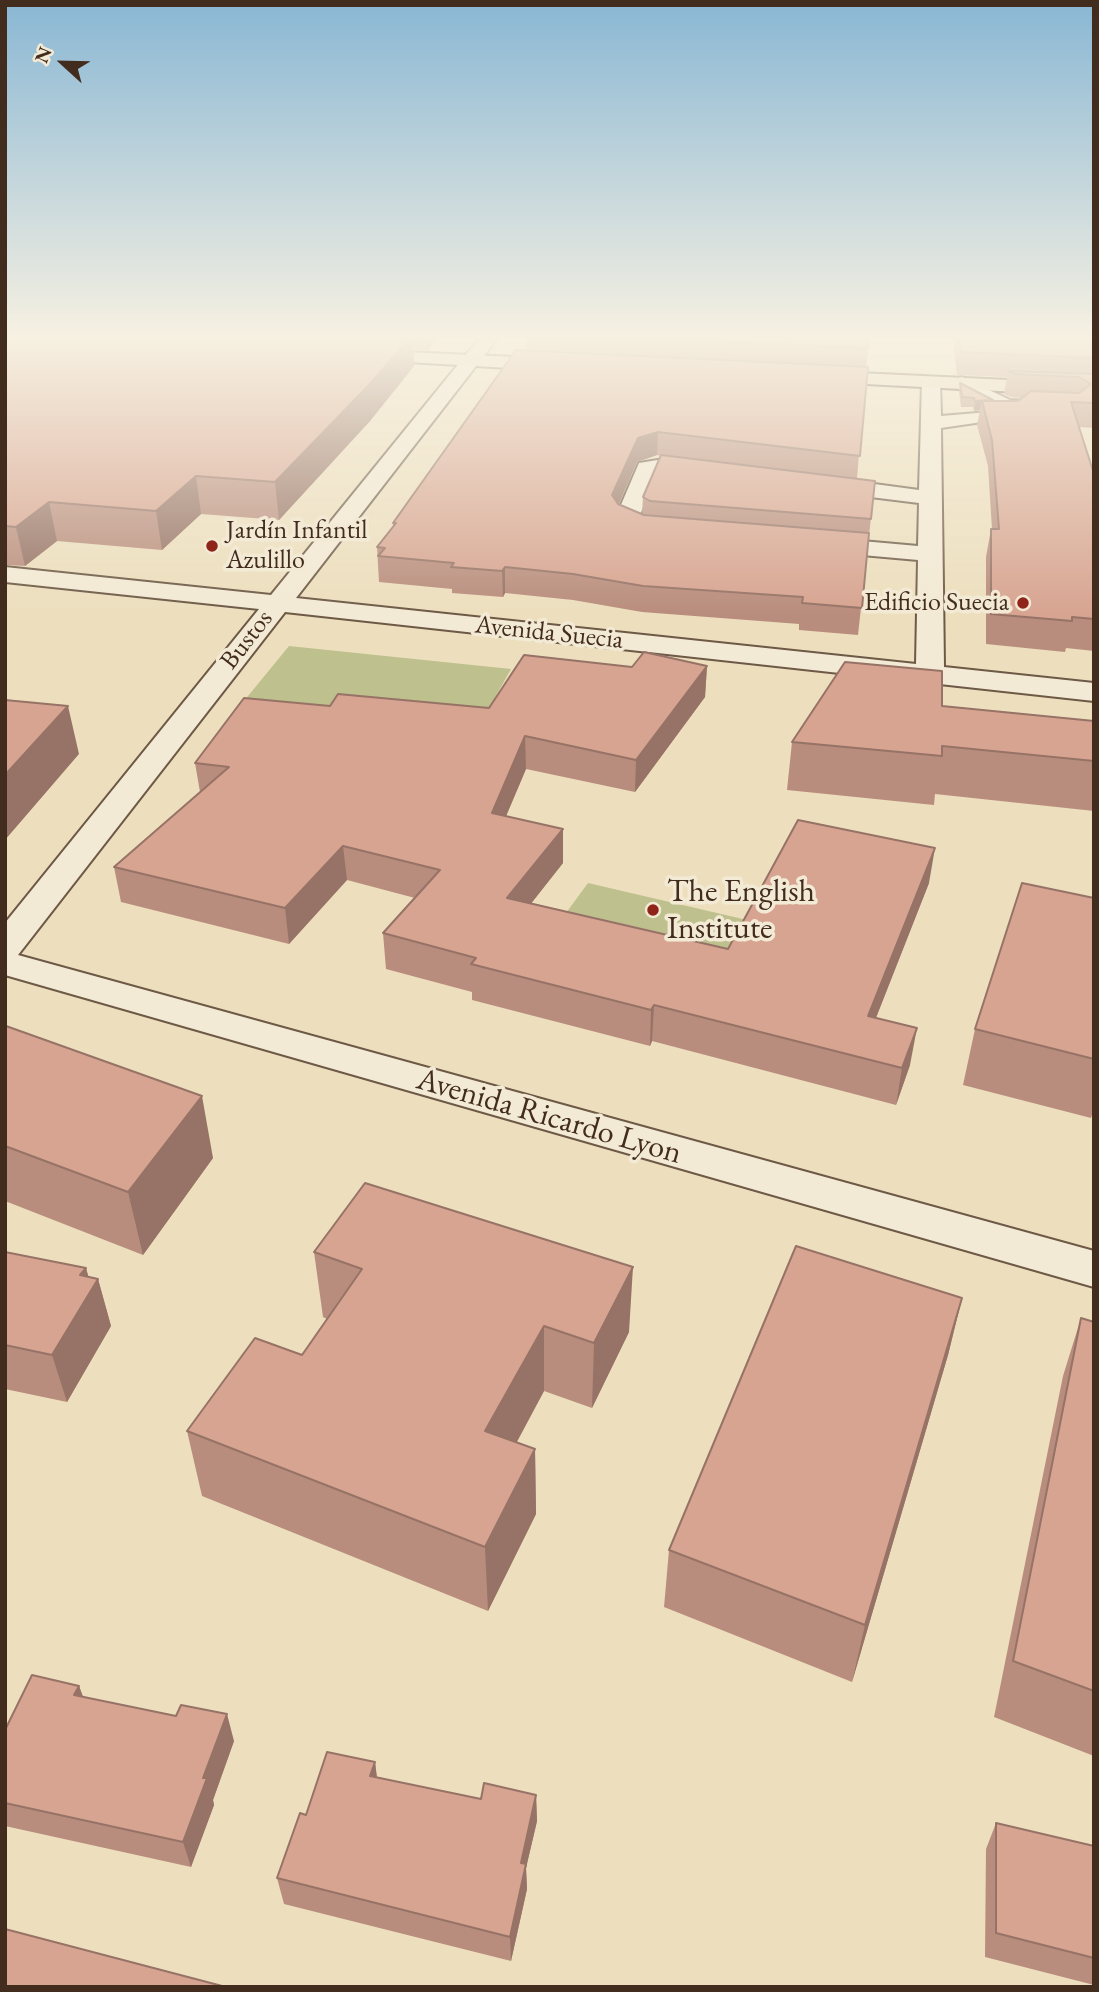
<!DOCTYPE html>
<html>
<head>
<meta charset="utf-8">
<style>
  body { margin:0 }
  #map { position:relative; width:1099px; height:1992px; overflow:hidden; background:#eddfbe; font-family:"EB Garamond",serif }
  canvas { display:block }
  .frame { position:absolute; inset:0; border:7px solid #422c1e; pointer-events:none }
  .north { position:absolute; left:28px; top:28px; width:70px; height:70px; -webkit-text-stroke:5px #f3ead5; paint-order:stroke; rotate:292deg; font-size:19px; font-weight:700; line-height:28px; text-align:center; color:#422c1e }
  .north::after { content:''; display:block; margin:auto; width:24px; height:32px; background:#422c1e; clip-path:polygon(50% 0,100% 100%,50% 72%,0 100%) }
</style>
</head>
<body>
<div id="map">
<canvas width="1099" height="1992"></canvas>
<div class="frame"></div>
<div class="north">N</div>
</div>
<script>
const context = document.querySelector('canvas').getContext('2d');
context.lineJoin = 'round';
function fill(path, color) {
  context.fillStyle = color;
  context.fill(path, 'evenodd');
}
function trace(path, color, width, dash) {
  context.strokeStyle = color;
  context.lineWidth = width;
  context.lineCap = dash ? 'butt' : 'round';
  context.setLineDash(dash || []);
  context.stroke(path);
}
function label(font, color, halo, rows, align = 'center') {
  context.font = font + ' "EB Garamond",serif';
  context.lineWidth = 7;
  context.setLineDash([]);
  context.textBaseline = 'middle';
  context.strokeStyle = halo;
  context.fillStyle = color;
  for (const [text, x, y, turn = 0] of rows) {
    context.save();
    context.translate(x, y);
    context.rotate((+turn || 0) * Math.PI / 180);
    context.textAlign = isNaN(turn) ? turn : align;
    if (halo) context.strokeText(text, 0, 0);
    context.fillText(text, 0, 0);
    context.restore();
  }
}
const green = new Path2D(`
  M 289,646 L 511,669 L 475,733 L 239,707 Z
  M 588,883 L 747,920 L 717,973 L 552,932 Z`);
const minor = new Path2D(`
  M 482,335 L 500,335 L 296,598 L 916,664 L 918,560 L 817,551 L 808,549 L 805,544 L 808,539 L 817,537 L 918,546 L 919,503 L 822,491 L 811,484 L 822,477 L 919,490 L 922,382 L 924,378 L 938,378 L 940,382 L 941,416 L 1001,411 L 955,387 L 953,383 L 955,379 L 962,377 L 1010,400 L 1049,402 L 1059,408 L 1049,414 L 1020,413 L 1024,417 L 1014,423 L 982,422 L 941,428 L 944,667 L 1094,683 L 1094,701 L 285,612 L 18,955 L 1094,1251 L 1094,1287 L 5,975 L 5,923 L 259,609 L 5,582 L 5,567 L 271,595 Z
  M 670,458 L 710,462 L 721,469 C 712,481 673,470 656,473 L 639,518 L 648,523 L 670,526 L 674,531 L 670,536 C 652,541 626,537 614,521 L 639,463 Z`);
const major = new Path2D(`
  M 362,350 L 560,359 L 569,365 L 560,371 L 356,359 L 353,355 Z
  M 816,371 L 1094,384 L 1094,396 L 809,381 L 807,377 L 809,373 Z`);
const wall = new Path2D(`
  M 5,335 L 440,335 L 427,351 L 414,351 L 414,366 L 370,421 L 279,520 L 201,514 L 162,550 L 57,541 L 25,566 L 5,565 Z
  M 526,335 L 1094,335 L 1094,428 L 1079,427 L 1094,474 L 1094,651 L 1066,648 L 1065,652 L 986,644 L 986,557 L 991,529 L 992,529 L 988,466 L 977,425 L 980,410 L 974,411 L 973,407 L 961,407 L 959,392 L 960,383 L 993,401 L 1018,401 L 1022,398 L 1011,397 L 1004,394 L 1007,377 L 957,375 L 953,339 L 867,335 L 868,348 L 857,478 L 875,481 L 858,635 L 799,630 L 799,624 L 642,612 L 573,600 L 505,593 L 503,597 L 452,593 L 452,589 L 379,582 L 377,547 L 393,526 L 393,523 L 526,351 ZM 657,455 L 661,456 L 643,497 L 642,514 L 618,504 L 637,462 Z
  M 707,666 L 705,697 L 635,792 L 526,769 L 506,816 L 563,863 L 531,903 L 728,949 L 929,883 L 876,1018 L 910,1065 L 896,1105 L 652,1041 L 650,1046 L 472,1000 L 472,992 L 386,969 L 383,933 L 415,898 L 347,880 L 289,944 L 121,902 L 114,867 L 200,792 L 195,763 L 330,706 L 489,708 L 632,667 Z
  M 942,706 L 1094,721 L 1094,811 L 935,794 L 934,805 L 787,790 L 792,742 Z
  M 1094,898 L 1094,1108 L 1091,1118 L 963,1085 L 975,1029 Z
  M 5,1026 L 213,1158 L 143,1255 L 5,1201 Z
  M 5,1252 L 86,1268 L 88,1277 L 98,1279 L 111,1326 L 67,1402 L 5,1389 Z
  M 314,1252 L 629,1332 L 592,1408 L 544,1391 L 517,1442 L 535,1449 L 536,1514 L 488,1611 L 202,1496 L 187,1431 L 302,1355 L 327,1319 L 323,1317 Z
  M 962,1298 L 948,1355 L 852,1682 L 664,1607 L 669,1550 Z
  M 1081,1318 L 1094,1322 L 1094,1756 L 994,1717 L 1063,1376 Z
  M 79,1686 L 83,1697 L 234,1741 L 213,1800 L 214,1805 L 191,1867 L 5,1826 L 5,1730 Z
  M 375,1762 L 377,1777 L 481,1799 L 536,1795 L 537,1821 L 526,1868 L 527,1889 L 511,1961 L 284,1904 L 277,1878 Z
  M 996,1823 L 1094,1846 L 1094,1985 L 985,1957 L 986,1849 Z`);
const shadedWall = new Path2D(`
  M 413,335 L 414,366 L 370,421 L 279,520 L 275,482 Z
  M 426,335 L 440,335 L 427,351 Z
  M 975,401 L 982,401 L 980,410 L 974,411 Z
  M 658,432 L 657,455 L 637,462 L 612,520 L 612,495 L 638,438 Z
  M 196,476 L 201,514 L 162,550 L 156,511 Z
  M 49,502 L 57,541 L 25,566 L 16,527 Z
  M 505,567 L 505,593 L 503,597 L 502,571 Z
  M 707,666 L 705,697 L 635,792 L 636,760 Z
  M 68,706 L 79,754 L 5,840 L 5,775 Z
  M 525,736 L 526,769 L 493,847 L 492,813 Z
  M 563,829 L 563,863 L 508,933 L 507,898 Z
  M 343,846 L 347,880 L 289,944 L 285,908 Z
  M 935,848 L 929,883 L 862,1053 L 868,1016 Z
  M 654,1005 L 652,1041 L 650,1046 L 651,1010 Z
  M 917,1028 L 910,1065 L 896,1105 L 902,1068 Z
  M 202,1096 L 213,1158 L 143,1255 L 128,1192 Z
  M 633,1267 L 629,1332 L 592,1408 L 594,1343 Z
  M 86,1268 L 92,1289 L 98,1279 L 111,1326 L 67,1402 L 52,1355 L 80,1275 Z
  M 962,1298 L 948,1355 L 852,1682 L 865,1625 Z
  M 544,1326 L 544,1391 L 488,1495 L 485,1431 Z
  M 535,1449 L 536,1514 L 488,1611 L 485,1547 Z
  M 79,1686 L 89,1713 L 74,1695 Z
  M 227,1714 L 234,1741 L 213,1800 L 214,1805 L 191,1867 L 183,1842 L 203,1778 Z
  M 375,1762 L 378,1788 L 370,1776 Z
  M 536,1795 L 537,1821 L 526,1868 L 527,1889 L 511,1961 L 510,1937 L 521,1863 Z`);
const building = new Path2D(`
  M 5,335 L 413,335 L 367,387 L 275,482 L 196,476 L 156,511 L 49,502 L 16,527 L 5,526 Z
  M 559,335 L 867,335 L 868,348 Z
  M 958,335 L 1094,335 L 1094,358 L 961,352 Z
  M 516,350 L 868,367 L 860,456 L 658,432 L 638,438 L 612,495 L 618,504 L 644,515 L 869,533 L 862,608 L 802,603 L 803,597 L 643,586 L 573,574 L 505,567 L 502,571 L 451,567 L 454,563 L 378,556 L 385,548 L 377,547 L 396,523 L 393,523 Z
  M 1008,371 L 1094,374 L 1094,403 L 1071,402 L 1094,474 L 1094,619 L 1072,617 L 1072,621 L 991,614 L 991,529 L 999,529 L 992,440 L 982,401 L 1018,401 L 1031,391 L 1079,393 L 1091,384 L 1079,377 L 1015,374 Z
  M 960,383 L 993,400 L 975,401 L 974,398 L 962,397 Z
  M 661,455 L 875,481 L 871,519 L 650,501 L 643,497 Z
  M 644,652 L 707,666 L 636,760 L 525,736 L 492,813 L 563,829 L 507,898 L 728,949 L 798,820 L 935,848 L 868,1016 L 917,1028 L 902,1068 L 654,1005 L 651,1010 L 471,964 L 476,958 L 383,933 L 440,870 L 343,846 L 285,908 L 114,867 L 229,767 L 195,763 L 244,698 L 330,706 L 338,694 L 489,708 L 524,655 L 632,667 Z
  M 845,662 L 942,671 L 942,706 L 1094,721 L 1094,761 L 942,746 L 942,756 L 792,742 Z
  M 5,700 L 68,706 L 5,775 Z
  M 1022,883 L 1094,898 L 1094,1059 L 975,1029 Z
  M 5,1026 L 6,1026 L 202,1096 L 128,1192 L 5,1146 Z
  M 365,1183 L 633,1267 L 594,1343 L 544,1326 L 485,1431 L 535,1449 L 485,1547 L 187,1431 L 255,1338 L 302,1355 L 362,1269 L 314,1252 Z
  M 796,1246 L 962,1298 L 865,1625 L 669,1550 Z
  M 5,1252 L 86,1268 L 80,1275 L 98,1279 L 52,1355 L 5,1345 Z
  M 1081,1318 L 1094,1322 L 1094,1691 L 1013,1661 Z
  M 32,1675 L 79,1686 L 74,1695 L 176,1716 L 181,1705 L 227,1714 L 203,1778 L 207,1778 L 183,1842 L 5,1803 L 5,1730 Z
  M 327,1752 L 375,1762 L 370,1776 L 481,1799 L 484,1783 L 536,1795 L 521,1863 L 526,1864 L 510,1937 L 277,1878 L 300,1813 L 306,1815 Z
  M 996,1823 L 1094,1846 L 1094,1958 L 996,1933 Z
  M 5,1929 L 226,1987 L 5,1987 Z`);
const markers = [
  [212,546,7,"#8f2418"],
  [1023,603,7,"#8f2418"],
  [653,910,7,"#8f2418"]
];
const farPoinames = [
  ["Jardín Infantil",226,531],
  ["Azulillo",226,561],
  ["Edificio Suecia",1009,603,"right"]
];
const farStreetnames = [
  ["Avenida Suecia",549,633,6],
  ["Bustos",247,640,-52]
];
const poiNames = [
  ["The English",667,892],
  ["Institute",667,929]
];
const streetNames = [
  ["Avenida Ricardo Lyon",549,1117,16]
];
fill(green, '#bec08d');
trace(minor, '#6d5946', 4);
trace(major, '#422c1e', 4);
fill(minor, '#f3ead5');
fill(major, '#eddfbe');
fill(wall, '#b98d7d');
fill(shadedWall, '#967366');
fill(building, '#d7a491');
trace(building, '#967366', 2);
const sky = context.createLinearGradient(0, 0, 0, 614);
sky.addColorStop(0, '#89b7d4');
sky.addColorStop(0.55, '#f7f1e2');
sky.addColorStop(1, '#f7f1e200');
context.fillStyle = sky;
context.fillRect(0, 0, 1099, 614);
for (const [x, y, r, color] of markers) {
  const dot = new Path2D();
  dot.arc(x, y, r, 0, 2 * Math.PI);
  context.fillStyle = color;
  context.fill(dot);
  trace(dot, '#f3ead5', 2.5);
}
label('26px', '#422c1e', '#f3ead5', farPoinames, 'left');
label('26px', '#422c1e', '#f3ead5', farStreetnames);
label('32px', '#422c1e', '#f3ead5', poiNames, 'left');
label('32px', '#422c1e', '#f3ead5', streetNames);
</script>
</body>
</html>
